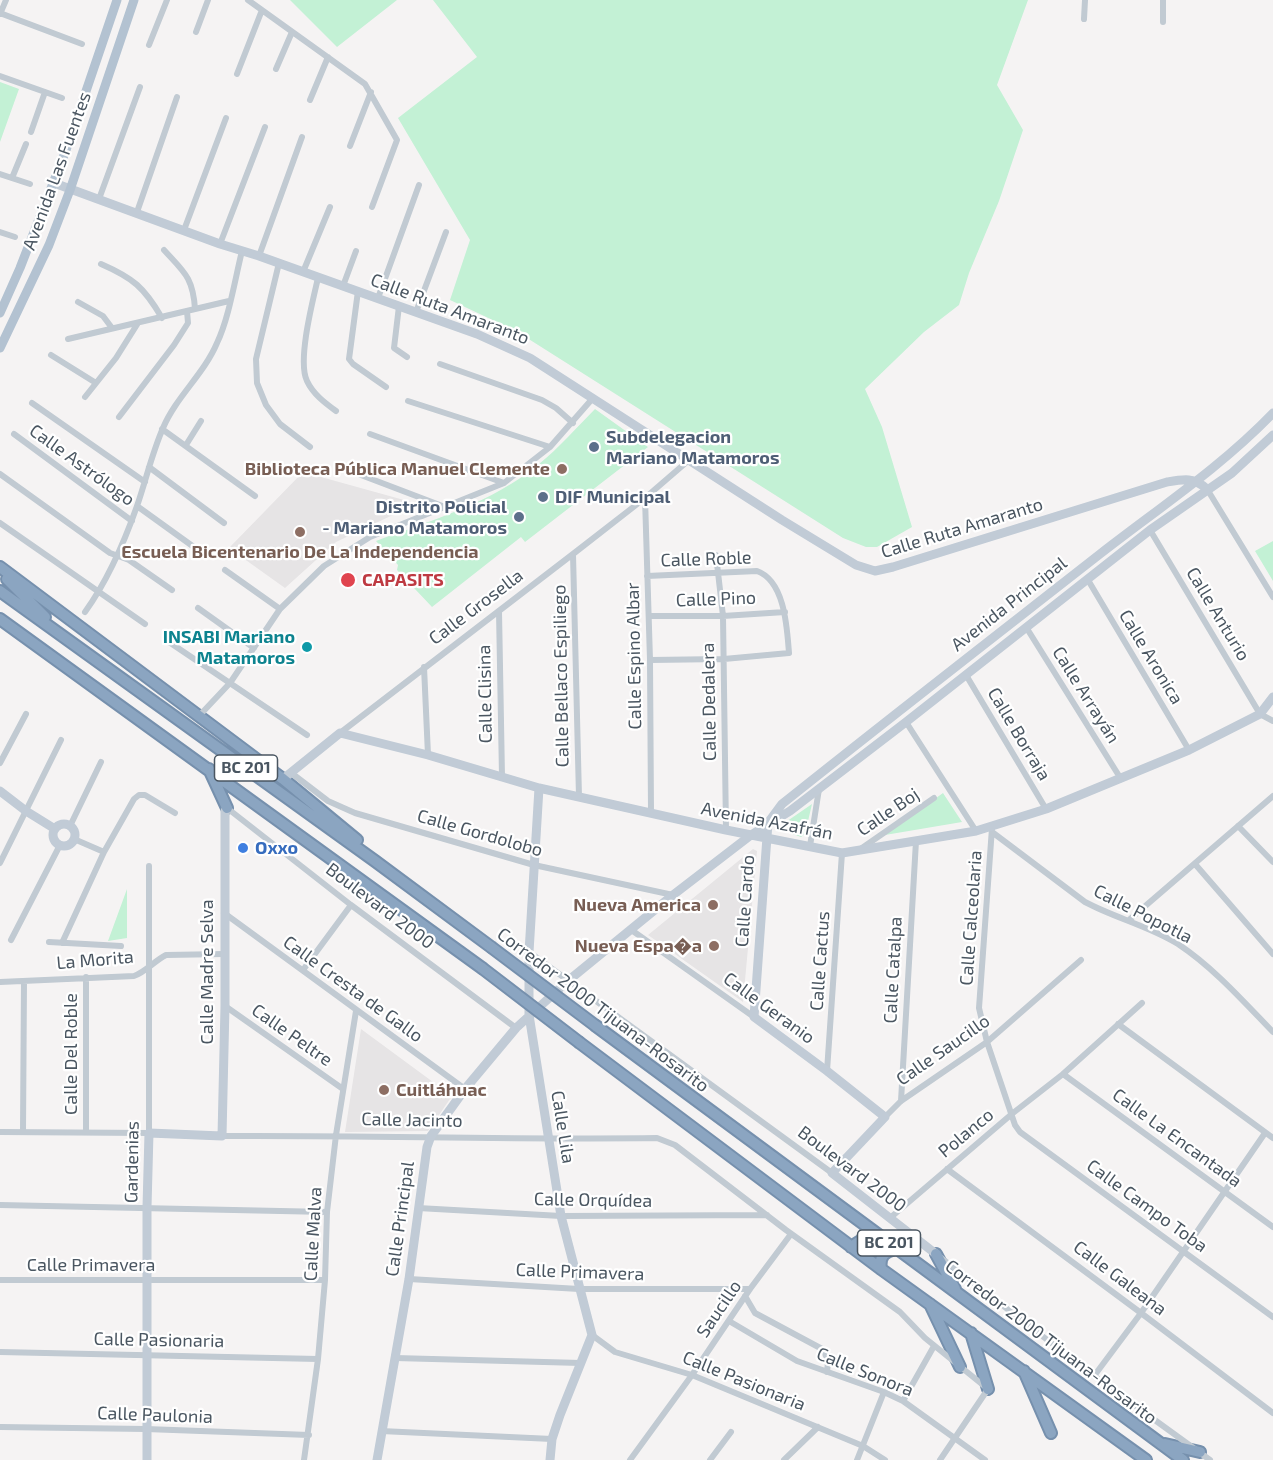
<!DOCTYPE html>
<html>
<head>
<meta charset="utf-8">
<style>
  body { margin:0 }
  canvas { display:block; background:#f5f3f3 }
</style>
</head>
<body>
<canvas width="1273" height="1460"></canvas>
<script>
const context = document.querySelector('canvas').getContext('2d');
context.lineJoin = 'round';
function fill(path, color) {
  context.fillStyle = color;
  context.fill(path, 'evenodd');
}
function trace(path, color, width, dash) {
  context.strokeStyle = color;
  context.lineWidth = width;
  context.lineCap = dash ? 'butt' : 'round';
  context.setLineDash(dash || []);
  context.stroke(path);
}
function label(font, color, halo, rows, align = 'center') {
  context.font = font + ' "Exo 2",sans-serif';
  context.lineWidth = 4.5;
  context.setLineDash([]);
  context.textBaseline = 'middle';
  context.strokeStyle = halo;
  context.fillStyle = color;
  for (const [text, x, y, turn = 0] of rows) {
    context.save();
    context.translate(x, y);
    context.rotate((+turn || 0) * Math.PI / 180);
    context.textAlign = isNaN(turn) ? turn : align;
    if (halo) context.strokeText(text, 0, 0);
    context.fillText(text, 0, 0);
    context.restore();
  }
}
const education = new Path2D(`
  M 303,472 L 422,505 L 397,513 L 336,542 L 285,588 L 229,548 Z
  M 753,849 L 757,851 L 743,1002 L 648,935 Z
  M 361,1029 L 452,1096 L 428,1131 L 345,1132 Z`);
const green = new Path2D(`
  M 290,0 L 397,0 L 337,47 Z
  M 433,0 L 1028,0 L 997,85 L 1023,130 L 999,201 L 969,273 L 959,305 L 924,332 L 865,389 L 882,427 L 912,527 L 877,547 L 866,547 L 843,538 L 516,331 L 450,300 L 470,240 L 398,118 L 477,57 Z
  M 0,82 L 19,89 L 0,142 Z
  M 595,409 L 648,447 L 525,542 L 521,537 L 432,607 L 397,570 L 398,565 L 376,541 C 432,520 492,503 539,464 C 559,448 577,427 595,409 Z
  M 1273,541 L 1273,581 L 1255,551 Z
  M 943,793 L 962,822 L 885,835 Z
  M 812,804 L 805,834 L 801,837 L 779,829 L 780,826 Z
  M 127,889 L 127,938 L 108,941 Z`);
const street = new Path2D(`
  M 248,0 L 365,84 L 397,140 L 372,207
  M 0,13 L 82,44
  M 0,14 L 6,0
  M 1084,19 L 1085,0
  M 1163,22 L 1163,0
  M 196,32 L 208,0
  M 149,45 L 167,0
  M 276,69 L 292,32
  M 237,74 L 262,10
  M 0,76 L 62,98
  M 310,100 L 328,57
  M 31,132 L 45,92
  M 350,146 L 371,92
  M 0,174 L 30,184
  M 12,178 L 26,144
  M 99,199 L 140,87
  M 137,212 L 177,97
  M 184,230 L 226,118
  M 0,232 L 15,237
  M 220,244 L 265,127
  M 164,250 C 184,272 193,277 195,309
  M 259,256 L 302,137
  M 279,263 L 256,359 L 257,383 L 266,405 L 280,424 L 310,447
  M 101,264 C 133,278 144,287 162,318
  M 303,272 L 330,207
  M 318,278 C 313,300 297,361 307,381 C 313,394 325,403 336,411
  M 343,286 L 356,251
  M 358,291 L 349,359 L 353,364 L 386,387
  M 378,298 L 419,185
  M 78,302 L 103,316 L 112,328
  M 399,306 L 394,348 L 407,357
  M 416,312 L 446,232
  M 68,339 L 229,301
  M 51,355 L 96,383
  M 440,364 L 542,400 L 556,408 L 573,423
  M 85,397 L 116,358 L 138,323
  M 408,401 L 550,447
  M 32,403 L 145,482
  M 119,417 L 174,345 L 188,323 L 187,311
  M 162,429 L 255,496
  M 14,434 L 132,521
  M 370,434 L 504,483
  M 186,445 L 201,421
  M 149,467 L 224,523
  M 353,472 L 445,507
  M 0,474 L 110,553 L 129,560 L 172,590
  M 1207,489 L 1273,597
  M 645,498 L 650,660 L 651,813
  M 137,506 L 198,550
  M 0,523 L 145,624
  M 1150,530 L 1260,714 L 1273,721
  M 573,554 L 579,797
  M 716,555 L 723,616 L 726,830
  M 225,570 L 280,609
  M 647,576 L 757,571 C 785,581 787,628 789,653 L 724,659 L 650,660
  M 1088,580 L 1189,750
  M 198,608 L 254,648
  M 499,611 L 502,777
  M 85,612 C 108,580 124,543 137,506 C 146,480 152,453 163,428 C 176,397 204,374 217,343 C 229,318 235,279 242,251
  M 649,616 L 723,616 L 785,612
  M 1026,627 L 1121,779
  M 169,642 L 307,735
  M 424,667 L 428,755
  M 966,675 L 1046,809
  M 199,716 L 230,683 L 280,609 L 324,566 L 370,537 L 504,483 L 550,447 L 593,398
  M 906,722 L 976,831
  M 340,733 L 573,554 L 645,498 L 689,460
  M 0,763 L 26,714
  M 290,772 L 328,801 L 355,813 L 534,865 L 673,895
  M 227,808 L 351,905 L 516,1028
  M 70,826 L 101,762
  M 1238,826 L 1273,862
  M 992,828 L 979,1008 L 987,1042 L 1015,1125 L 1020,1132 L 1273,1317
  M 992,832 L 1085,902 C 1115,918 1149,926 1178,944 C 1214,968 1243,1001 1273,1032
  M 74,839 L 104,852
  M 810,846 L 819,789
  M 862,848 L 934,798
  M 0,863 L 61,740
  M 1195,864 L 1273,954
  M 224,913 L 465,1089
  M 1129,920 L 1273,796
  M 630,929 L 754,1017
  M 11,940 L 60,845
  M 49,942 L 121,946
  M 62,943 L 104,852 L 134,799 L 139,795 L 145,795 L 175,813
  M 529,952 L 832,1173
  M 303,970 L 351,905
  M 0,982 L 134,976 C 146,972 154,961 166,955 L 224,954
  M 225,1006 L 343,1089
  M 1118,1024 L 1273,1138
  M 827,1071 L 842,853
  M 1063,1074 L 1273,1227
  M 901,1101 L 916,841
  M 885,1117 L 901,1101 L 987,1042 L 1081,960
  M 86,1131 L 86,977
  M 0,1132 L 149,1133 L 149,866
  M 23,1132 L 24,981
  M 222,1136 C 367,1135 512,1140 657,1138 L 675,1145 L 786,1230 L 900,1312 L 925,1338 L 988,1389 L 940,1460
  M 947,1169 L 1141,1313 L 1273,1413
  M 0,1205 L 327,1212
  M 418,1208 L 561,1216 L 767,1215
  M 890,1218 L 1013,1113 L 1063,1074 L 1142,1003
  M 940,1257 L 1094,1376 L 1210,1460
  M 409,1279 L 579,1289 L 750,1289
  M 0,1280 L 325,1280
  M 745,1296 L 755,1313 L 824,1350 L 828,1362 L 827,1372
  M 729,1321 L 797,1361 L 884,1392 L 903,1401 L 985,1460
  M 592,1335 L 615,1352 L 692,1375 L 863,1446 L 885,1460
  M 0,1352 L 318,1359
  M 395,1358 L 581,1363
  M 1094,1376 L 1141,1313 L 1265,1133
  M 903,1401 L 934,1346
  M 0,1427 L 146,1429 L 309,1435
  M 381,1431 L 552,1439
  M 304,1460 L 318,1359 L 325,1280 L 327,1212 L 336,1135 L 356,1011
  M 630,1460 L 692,1375 L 750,1289 L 791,1234
  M 710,1460 L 731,1432
  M 784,1460 L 818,1427
  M 857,1460 L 884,1392`);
const secondary = new Path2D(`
  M 54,183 L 220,244 L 259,256 L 477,334 L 530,358 L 782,520 L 856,565 L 875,571 L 893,567 L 1167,482 C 1184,479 1194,477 1207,489
  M 283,779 L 340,733 L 428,755 L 539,788 L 726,830 L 842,853 L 976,831 L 1046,809 L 1189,750 L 1260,714 L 1273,697
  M 539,788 L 529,952 L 529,1015 L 561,1216 L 592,1335 L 560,1415 L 552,1439 L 550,1460
  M 0,791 L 26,811 L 55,829
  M53 835a11 11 0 1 1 22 0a11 11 0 1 1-22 0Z
  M 936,1254 L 832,1173 L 885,1117 L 827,1071 L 754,1017 L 768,823 L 782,804 C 887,720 994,637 1100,554 C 1159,508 1221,467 1273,413
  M 147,1460 L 147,1207 L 149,1133 L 222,1136 L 225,1006 L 225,811 L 227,808
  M 377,1460 L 409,1279 L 427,1147 L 431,1136 L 465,1089 L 516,1028 L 569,980 L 673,895 L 751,835 L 790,811 L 906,722 L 1150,530 L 1232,473 L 1273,435`);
const primary = new Path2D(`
  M 0,313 L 20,268 L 66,150 L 117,0
  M 0,348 L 49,245 L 70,190 L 134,0`);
const highway = new Path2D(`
  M 0,567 L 283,779 L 357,840
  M 7,579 L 45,617
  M 0,591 L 375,861 L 491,947
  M 0,619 L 482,968
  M 209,769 L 227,808
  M 596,1026 L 1183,1460
  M 580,1043 L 881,1269 L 1146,1460
  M 851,1247 L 862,1240 L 868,1228
  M 936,1254 L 955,1289
  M 881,1269 C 879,1257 884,1251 896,1249
  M 930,1304 L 960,1367
  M 971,1333 L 988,1389
  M 1024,1371 L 1051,1433
  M 1165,1444 L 1200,1452`);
const highwayBridge = new Path2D(`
  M 491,947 L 596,1026
  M 482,968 L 580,1043`);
const markers = [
  [594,447,6,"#5c6f8a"],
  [562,469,6,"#8d6e63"],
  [543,497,6,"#5c6f8a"],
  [519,517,6,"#5c6f8a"],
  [300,532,6,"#8d6e63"],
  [348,580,8,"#e0444e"],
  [307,647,6,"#0f9aa8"],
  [243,848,6,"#3f7fe0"],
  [713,905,6,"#8d6e63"],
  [714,946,6,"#8d6e63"],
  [384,1090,6,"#8d6e63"]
];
const shields = [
  [246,768,63],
  [889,1243,63]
];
const shieldNames = [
  ["BC 201",246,768],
  ["BC 201",889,1243]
];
const streetNames = [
  ["Avenida Las Fuentes",57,171,-70],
  ["Calle Ruta Amaranto",450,309,21],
  ["Calle Astrólogo",82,465,36],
  ["Calle Ruta Amaranto",962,528,-17],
  ["Calle Roble",706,559,-2],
  ["Calle Pino",716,599,-2],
  ["Avenida Principal",1009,604,-38],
  ["Calle Grosella",476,607,-37],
  ["Calle Anturio",1218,614,59],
  ["Calle Espino Albar",634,656,-91],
  ["Calle Aronica",1151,657,59],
  ["Calle Bellaco Espiliego",561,676,-91],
  ["Calle Clisina",485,694,-91],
  ["Calle Arrayán",1086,695,58],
  ["Calle Dedalera",709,702,-91],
  ["Calle Borraja",1019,734,59],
  ["Calle Boj",888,812,-34],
  ["Avenida Azafrán",767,821,11],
  ["Calle Gordolobo",480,833,16],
  ["Calle Cardo",745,901,-86],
  ["Boulevard 2000",380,906,37],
  ["Calle Popotla",1143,914,27],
  ["Calle Calceolaria",971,918,-86],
  ["La Morita",95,960,-5],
  ["Calle Cactus",820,961,-86],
  ["Calle Catalpa",893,970,-87],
  ["Calle Madre Selva",207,972,-90],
  ["Calle Cresta de Gallo",353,989,36],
  ["Calle Geranio",769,1008,36],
  ["Corredor 2000 Tijuana-Rosarito",603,1010,37],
  ["Calle Peltre",292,1035,35],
  ["Calle Saucillo",943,1050,-35],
  ["Calle Del Roble",71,1054,-90],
  ["Calle Jacinto",412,1120,1],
  ["Calle Lila",563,1127,81],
  ["Polanco",966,1133,-40],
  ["Calle La Encantada",1177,1138,36],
  ["Gardenias",132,1162,-89],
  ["Boulevard 2000",852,1169,37],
  ["Calle Orquídea",593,1200,1],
  ["Calle Campo Toba",1147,1206,36],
  ["Calle Principal",400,1219,-82],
  ["Calle Malva",313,1234,-87],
  ["Calle Primavera",91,1265],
  ["Calle Primavera",580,1272,2],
  ["Calle Galeana",1120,1278,37],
  ["Saucillo",719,1309,-56],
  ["Calle Pasionaria",159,1340,1],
  ["Corredor 2000 Tijuana-Rosarito",1051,1342,37],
  ["Calle Sonora",865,1372,22],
  ["Calle Pasionaria",744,1381,22],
  ["Calle Paulonia",155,1415,2]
];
const serviceNames = [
  ["Subdelegacion",606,437],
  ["Mariano Matamoros",606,458],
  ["DIF Municipal",555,497],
  ["Distrito Policial",507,507,"right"],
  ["- Mariano Matamoros",507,528,"right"]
];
const educationNames = [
  ["Biblioteca Pública Manuel Clemente",550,469],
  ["Escuela Bicentenario De La Independencia",300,552,"center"],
  ["Nueva America",701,905],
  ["Nueva Espa�a",702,946],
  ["Cuitláhuac",396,1090,"left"]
];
const healthNames = [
  ["CAPASITS",362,580]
];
const cultureNames = [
  ["INSABI Mariano",295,637],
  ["Matamoros",295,658]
];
const shopNames = [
  ["Oxxo",255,848]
];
fill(education, '#e6e4e5');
fill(green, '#c3f1d5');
trace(highway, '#7690ad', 14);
trace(street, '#c1cad2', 6);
trace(secondary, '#c1cbd6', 9);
trace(primary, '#b3c2d1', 9);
trace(highway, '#8ba5c1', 10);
trace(highwayBridge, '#7690ad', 14, []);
trace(highwayBridge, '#8ba5c1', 10);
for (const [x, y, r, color] of markers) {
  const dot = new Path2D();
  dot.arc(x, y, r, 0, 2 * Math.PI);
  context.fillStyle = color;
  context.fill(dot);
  trace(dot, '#fff', 2);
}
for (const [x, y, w] of shields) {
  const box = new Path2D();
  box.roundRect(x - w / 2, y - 13, w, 26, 4.5);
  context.fillStyle = '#fff';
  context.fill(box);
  trace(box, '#4a5661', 1.5);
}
label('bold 16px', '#4a5661', null, shieldNames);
label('18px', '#4a5661', '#fff', streetNames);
label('bold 18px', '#4e5e75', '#fff', serviceNames, 'left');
label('bold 18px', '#785e54', '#fff', educationNames, 'right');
label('bold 18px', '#be3a42', '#fff', healthNames, 'left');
label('bold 18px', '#0d838f', '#fff', cultureNames, 'right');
label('bold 18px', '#366cbe', '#fff', shopNames, 'left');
</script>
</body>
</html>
